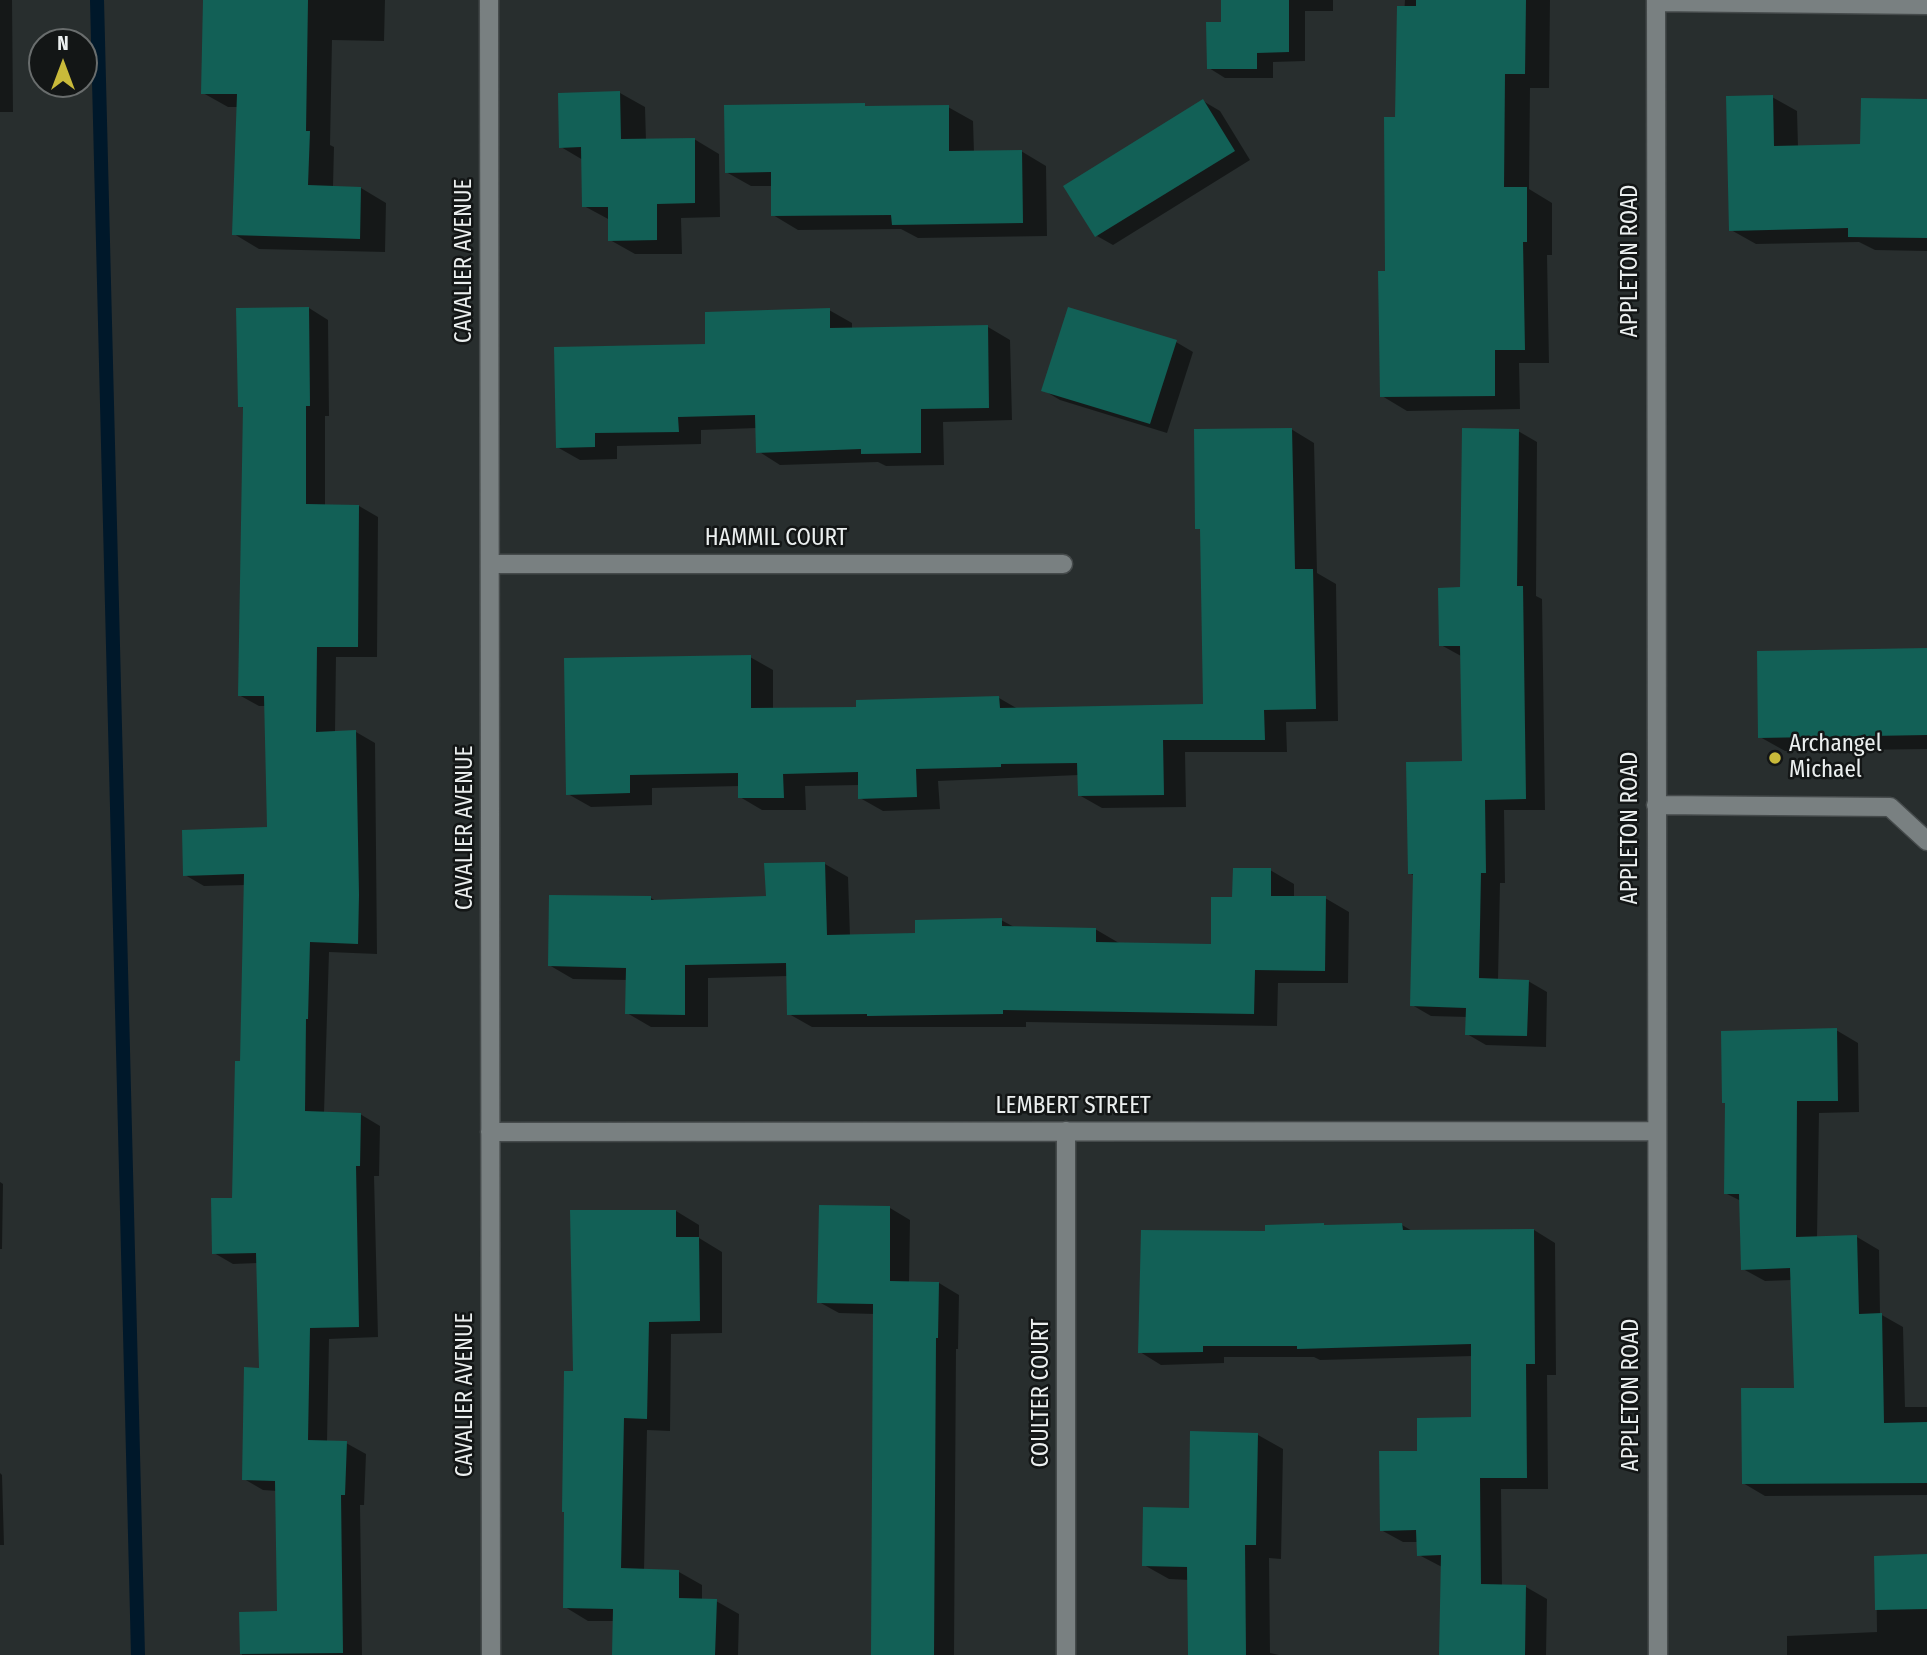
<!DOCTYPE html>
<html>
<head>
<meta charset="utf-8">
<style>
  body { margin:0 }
  #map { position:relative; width:1927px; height:1655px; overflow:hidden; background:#282e2e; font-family:"Fira Sans Condensed",sans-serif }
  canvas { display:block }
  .north { position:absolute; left:28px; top:28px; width:70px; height:70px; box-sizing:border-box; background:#131616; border:2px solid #696d6d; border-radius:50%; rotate:0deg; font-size:19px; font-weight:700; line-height:28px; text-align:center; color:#ebefef }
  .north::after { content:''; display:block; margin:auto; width:24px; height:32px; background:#c9ba3a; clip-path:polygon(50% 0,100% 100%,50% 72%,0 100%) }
</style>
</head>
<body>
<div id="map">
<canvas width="1927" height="1655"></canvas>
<div class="north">N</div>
</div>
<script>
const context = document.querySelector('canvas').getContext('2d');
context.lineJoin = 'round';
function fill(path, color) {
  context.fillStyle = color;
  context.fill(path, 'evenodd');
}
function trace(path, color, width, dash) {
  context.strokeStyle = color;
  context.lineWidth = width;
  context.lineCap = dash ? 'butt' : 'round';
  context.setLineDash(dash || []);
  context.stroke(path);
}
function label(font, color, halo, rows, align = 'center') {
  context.font = font + ' "Fira Sans Condensed",sans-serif';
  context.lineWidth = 5;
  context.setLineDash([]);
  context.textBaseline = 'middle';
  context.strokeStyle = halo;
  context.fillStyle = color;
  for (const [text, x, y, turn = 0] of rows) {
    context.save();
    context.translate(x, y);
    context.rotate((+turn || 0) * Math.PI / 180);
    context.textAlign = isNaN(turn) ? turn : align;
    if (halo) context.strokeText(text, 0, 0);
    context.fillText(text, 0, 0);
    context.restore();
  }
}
const shadow = new Path2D(`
  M 0,0 L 12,0 L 13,112 L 0,112 Z
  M 205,0 L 385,0 L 384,41 L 332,40 L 330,145 L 334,147 L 333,187 L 361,188 L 386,203 L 385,252 L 259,249 L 234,234 L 238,107 L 228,107 L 203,93 Z
  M 1223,0 L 1333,0 L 1333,11 L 1305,11 L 1305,61 L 1273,62 L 1273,78 L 1225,78 L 1209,68 L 1223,24 Z
  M 1405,0 L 1550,0 L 1549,88 L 1530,88 L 1529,189 L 1552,203 L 1552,255 L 1547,255 L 1549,363 L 1519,363 L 1520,409 L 1407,411 L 1382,396 L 1387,273 Z
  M 620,93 L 645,107 L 646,141 L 694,139 L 719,154 L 720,217 L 681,218 L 682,254 L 635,254 L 610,240 L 610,220 L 584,206 L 583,160 L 561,147 Z
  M 1772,97 L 1797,111 L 1798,147 L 1862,146 L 1927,100 L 1927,251 L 1875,250 L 1859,242 L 1756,244 L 1731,230 Z
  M 1203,101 L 1220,111 L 1250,160 L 1113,245 L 1097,236 Z
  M 948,107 L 973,121 L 974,153 L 1021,151 L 1046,166 L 1047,236 L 918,238 L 901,229 L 798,230 L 773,215 L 773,186 L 751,186 L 726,172 Z
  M 309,308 L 328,320 L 329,416 L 325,416 L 325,506 L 359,506 L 378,517 L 377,657 L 336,657 L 335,733 L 356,732 L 375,743 L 377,954 L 329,952 L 324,1113 L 360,1114 L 380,1126 L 379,1176 L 374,1176 L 378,1337 L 329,1339 L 327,1442 L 346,1443 L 366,1454 L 364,1505 L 360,1505 L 362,1655 L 242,1655 L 241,1613 L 279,1613 L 277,1491 L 263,1490 L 244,1479 L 261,1369 L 258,1263 L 233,1264 L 214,1253 L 234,1200 L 242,1062 L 246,885 L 204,886 L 185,875 L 269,829 L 266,706 L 259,706 L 239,695 L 244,408 L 240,406 Z
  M 829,310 L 852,323 L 852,329 L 988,327 L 1010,340 L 1012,420 L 943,422 L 944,465 L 886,466 L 878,462 L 780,465 L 758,451 L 757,428 L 701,430 L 701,444 L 617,446 L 617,459 L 580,460 L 557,447 L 707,346 Z
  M 1176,342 L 1193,352 L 1167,433 L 1060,400 L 1043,390 Z
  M 1291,429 L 1314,443 L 1317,573 L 1336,584 L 1338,721 L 1286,722 L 1287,752 L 1185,752 L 1186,807 L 1102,808 L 1079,795 L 1079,775 L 938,781 L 940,809 L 883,811 L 860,798 L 860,785 L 805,786 L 806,810 L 762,810 L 740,797 L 740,786 L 652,788 L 652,805 L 591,807 L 568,794 L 750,657 L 773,670 L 773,710 L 858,709 L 999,698 L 1018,709 L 1205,706 L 1202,530 L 1197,528 Z
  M 1518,431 L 1537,442 L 1536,596 L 1542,599 L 1545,810 L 1504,810 L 1505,883 L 1500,883 L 1498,980 L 1528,981 L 1547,992 L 1546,1047 L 1486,1045 L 1467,1034 L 1467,1017 L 1431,1016 L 1412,1005 L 1415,876 L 1409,873 L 1463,763 L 1461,656 L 1441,645 Z
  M 1927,650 L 1927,749 L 1785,751 L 1760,737 Z
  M 825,864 L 848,877 L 850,936 L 917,935 L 1001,920 L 1016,928 L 1095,929 L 1119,943 L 1213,946 L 1234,899 L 1270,870 L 1294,884 L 1294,898 L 1325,898 L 1349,912 L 1348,983 L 1278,983 L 1277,1026 L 1026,1022 L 1026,1027 L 812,1027 L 789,1014 L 788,976 L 708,978 L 708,1027 L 651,1027 L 627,1013 L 628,980 L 573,979 L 549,965 L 651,898 L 656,901 L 768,898 Z
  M 1836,1030 L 1858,1043 L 1859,1112 L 1819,1113 L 1817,1238 L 1857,1237 L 1879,1250 L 1880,1314 L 1903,1327 L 1905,1407 L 1927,1407 L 1927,1495 L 1765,1496 L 1743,1483 L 1796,1389 L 1792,1280 L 1765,1281 L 1743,1269 L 1741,1201 L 1725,1193 Z
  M 0,1182 L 3,1184 L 2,1249 L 0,1249 Z
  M 890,1208 L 910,1220 L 909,1283 L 939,1283 L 959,1295 L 958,1349 L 956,1349 L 954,1655 L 875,1655 L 874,1314 L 839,1313 L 819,1302 Z
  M 676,1211 L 699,1225 L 699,1238 L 722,1252 L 722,1333 L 671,1334 L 670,1431 L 647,1430 L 644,1571 L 679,1572 L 702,1585 L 702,1600 L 716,1601 L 739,1614 L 738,1655 L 614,1655 L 614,1621 L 588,1621 L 565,1607 L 574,1373 Z
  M 1402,1225 L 1414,1232 L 1534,1230 L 1555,1243 L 1556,1375 L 1547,1375 L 1548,1489 L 1501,1489 L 1502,1587 L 1526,1587 L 1547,1599 L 1546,1655 L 1441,1655 L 1442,1567 L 1419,1555 L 1418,1542 L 1403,1542 L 1381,1530 L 1419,1452 L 1473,1419 L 1473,1356 L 1320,1360 L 1314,1357 L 1224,1357 L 1224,1363 L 1161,1365 L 1140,1352 L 1267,1233 L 1328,1227 Z
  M 1258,1435 L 1283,1449 L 1281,1559 L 1269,1558 L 1270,1653 L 1279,1655 L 1190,1655 L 1189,1580 L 1169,1579 L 1144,1565 Z
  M 0,1473 L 2,1475 L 4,1545 L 0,1545 Z
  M 1927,1556 L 1927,1655 L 1787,1655 L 1787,1636 L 1877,1632 L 1876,1557 Z`);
const stream = new Path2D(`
  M 97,0 L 138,1655`);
const building = new Path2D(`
  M 203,0 L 308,0 L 306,131 L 310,131 L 308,185 L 361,187 L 360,239 L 232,235 L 237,94 L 201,94 Z
  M 1221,0 L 1289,0 L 1289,52 L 1257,53 L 1257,69 L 1207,69 L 1206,22 L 1221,22 Z
  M 1416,0 L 1526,0 L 1525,74 L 1505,74 L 1504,187 L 1527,187 L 1527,242 L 1523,242 L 1525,350 L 1495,350 L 1495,396 L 1380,397 L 1378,271 L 1385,271 L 1384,117 L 1395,117 L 1397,6 L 1416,6 Z
  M 620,91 L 621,139 L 695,138 L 695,203 L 657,204 L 657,240 L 608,241 L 608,207 L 582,207 L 581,147 L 559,148 L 558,93 Z
  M 1773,95 L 1774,146 L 1860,144 L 1861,98 L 1927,99 L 1927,238 L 1848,237 L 1848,228 L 1729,231 L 1726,96 Z
  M 1203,99 L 1235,151 L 1095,237 L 1063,186 Z
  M 865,103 L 865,106 L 949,105 L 949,151 L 1022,150 L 1023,223 L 892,225 L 891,215 L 771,216 L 771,172 L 725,173 L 724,105 Z
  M 309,307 L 310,406 L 306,406 L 306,504 L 359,505 L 358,647 L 317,647 L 316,732 L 356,730 L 359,895 L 358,944 L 310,942 L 308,1019 L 306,1019 L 305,1111 L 361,1113 L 360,1166 L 356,1166 L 359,1327 L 310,1328 L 308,1440 L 347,1441 L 345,1495 L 341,1495 L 343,1653 L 240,1654 L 239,1612 L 277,1611 L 275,1481 L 242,1480 L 244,1367 L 259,1368 L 256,1253 L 212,1254 L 211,1198 L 232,1198 L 235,1061 L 240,1061 L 244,874 L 183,876 L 182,830 L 267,827 L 264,696 L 238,696 L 243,407 L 238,407 L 236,308 Z
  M 1068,307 L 1177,340 L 1150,424 L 1041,391 Z
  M 830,308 L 830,328 L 988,325 L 989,408 L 921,409 L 921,453 L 861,454 L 861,449 L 756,453 L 755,415 L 678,417 L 679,432 L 595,433 L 595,447 L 556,448 L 554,347 L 705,344 L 705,312 Z
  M 1292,428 L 1295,569 L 1313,569 L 1316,709 L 1264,710 L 1265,740 L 1163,740 L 1164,795 L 1078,796 L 1077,763 L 1001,764 L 1001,767 L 916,769 L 917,797 L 858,799 L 858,772 L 783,774 L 784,798 L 738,798 L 738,773 L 630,775 L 630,793 L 566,795 L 564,658 L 751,655 L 751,708 L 856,707 L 856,700 L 999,696 L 1000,708 L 1203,704 L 1200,529 L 1195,529 L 1194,429 Z
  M 1462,428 L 1519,429 L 1517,586 L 1523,586 L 1526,799 L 1485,800 L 1486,873 L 1481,873 L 1479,978 L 1529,980 L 1527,1036 L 1465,1035 L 1466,1008 L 1410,1006 L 1413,874 L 1408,874 L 1406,762 L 1462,761 L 1460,646 L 1439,646 L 1438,588 L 1460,587 Z
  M 1927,648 L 1927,735 L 1758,738 L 1757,651 Z
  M 825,862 L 827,935 L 915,933 L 915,920 L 1002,918 L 1002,926 L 1096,928 L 1096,942 L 1211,944 L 1211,897 L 1232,897 L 1233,868 L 1271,868 L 1271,896 L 1326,896 L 1325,971 L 1255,970 L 1254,1014 L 1003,1010 L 1003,1014 L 867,1016 L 867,1014 L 787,1015 L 786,963 L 685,965 L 685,1015 L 625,1014 L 626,968 L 548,966 L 549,895 L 651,896 L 651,900 L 766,896 L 764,863 Z
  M 1837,1028 L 1838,1101 L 1797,1101 L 1796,1237 L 1857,1235 L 1859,1314 L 1882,1313 L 1884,1423 L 1927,1422 L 1927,1483 L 1742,1484 L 1741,1388 L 1794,1388 L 1790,1268 L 1741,1270 L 1739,1194 L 1724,1194 L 1725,1103 L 1722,1103 L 1721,1031 Z
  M 819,1205 L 890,1206 L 890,1281 L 939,1282 L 938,1338 L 936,1338 L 934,1655 L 871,1655 L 873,1304 L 817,1303 Z
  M 570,1210 L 676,1210 L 676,1237 L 699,1237 L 700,1321 L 649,1322 L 647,1419 L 624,1418 L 621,1568 L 679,1570 L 679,1598 L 717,1599 L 715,1655 L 612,1655 L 613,1609 L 563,1608 L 564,1512 L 562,1512 L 564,1371 L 573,1371 Z
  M 1324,1223 L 1324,1225 L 1402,1223 L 1403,1230 L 1534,1229 L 1535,1364 L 1526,1364 L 1527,1478 L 1480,1478 L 1481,1584 L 1526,1585 L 1525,1655 L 1439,1655 L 1441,1555 L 1417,1556 L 1416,1530 L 1380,1531 L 1379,1451 L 1417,1451 L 1417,1418 L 1471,1417 L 1471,1344 L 1297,1349 L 1297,1346 L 1203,1346 L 1203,1352 L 1138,1353 L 1141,1230 L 1265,1231 L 1265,1225 Z
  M 1190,1431 L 1258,1433 L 1256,1545 L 1245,1545 L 1246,1655 L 1188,1655 L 1187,1567 L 1142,1566 L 1143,1507 L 1189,1508 Z
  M 1927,1554 L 1927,1609 L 1875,1610 L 1874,1556 Z`);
const minor = new Path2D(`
  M 489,0 L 491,1655
  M 1656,0 L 1658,1655
  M 1656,2 L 1927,5
  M 490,564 L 1063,564
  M 1656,805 L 1890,807 L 1927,841
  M 1066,1131 L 1066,1655
  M 490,1132 L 1656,1131`);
const markers = [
  [1775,758,7,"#c9ba3a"]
];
const streetNames = [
  ["CAVALIER AVENUE",465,261,-90],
  ["APPLETON ROAD",1631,261,-90],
  ["HAMMIL COURT",776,539],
  ["CAVALIER AVENUE",466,828,-90],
  ["APPLETON ROAD",1631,828,-90],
  ["LEMBERT STREET",1073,1107],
  ["COULTER COURT",1042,1393,-90],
  ["CAVALIER AVENUE",466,1395,-90],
  ["APPLETON ROAD",1632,1395,-90]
];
const poiNames = [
  ["Archangel",1789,745],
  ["Michael",1789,771]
];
fill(shadow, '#0007');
trace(stream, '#00182a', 14);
fill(building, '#126056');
trace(minor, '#454a4b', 21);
trace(minor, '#798081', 18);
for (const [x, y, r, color] of markers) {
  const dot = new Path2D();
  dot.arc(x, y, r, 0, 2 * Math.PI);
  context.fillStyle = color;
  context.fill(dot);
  trace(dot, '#131616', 2.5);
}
label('23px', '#ebefef', '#131616', streetNames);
label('23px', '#ebefef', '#131616', poiNames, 'left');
</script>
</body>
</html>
